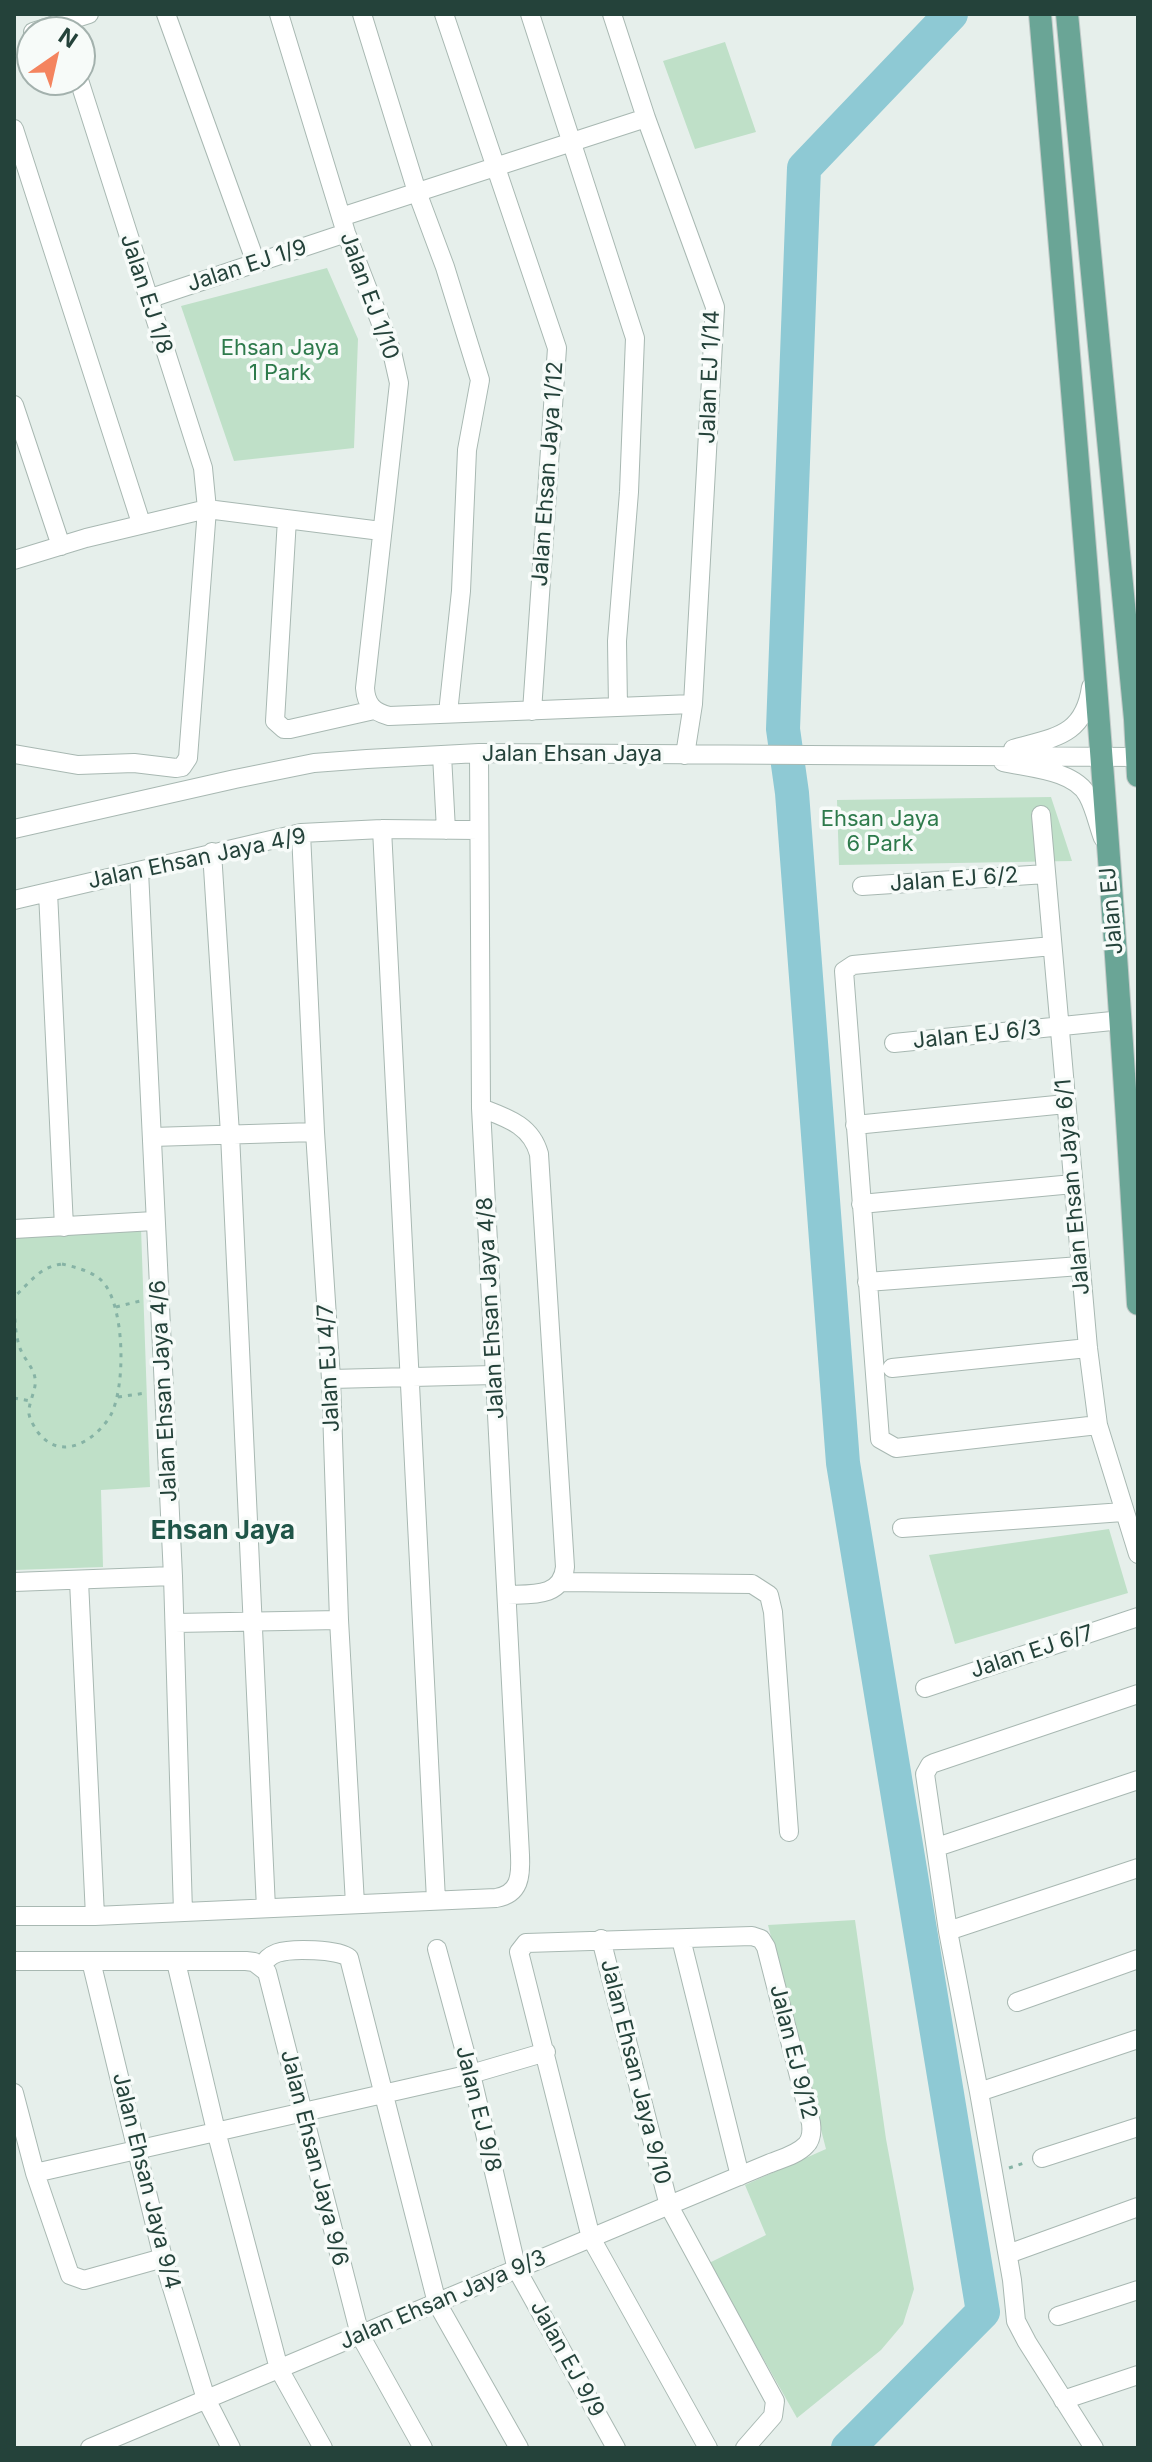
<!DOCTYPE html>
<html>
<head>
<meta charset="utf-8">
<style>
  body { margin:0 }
  #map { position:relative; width:1152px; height:2462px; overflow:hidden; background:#e6efeb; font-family:Inter,sans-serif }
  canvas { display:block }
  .frame { position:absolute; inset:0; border:16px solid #24423a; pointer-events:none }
  .north { position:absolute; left:16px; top:16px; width:80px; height:80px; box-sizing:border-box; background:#f7fbf9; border:2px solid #a3b1ad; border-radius:50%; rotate:34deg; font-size:22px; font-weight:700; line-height:32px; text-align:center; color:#24423a }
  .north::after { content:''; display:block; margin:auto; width:28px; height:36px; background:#f4845f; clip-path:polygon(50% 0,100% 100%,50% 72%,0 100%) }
</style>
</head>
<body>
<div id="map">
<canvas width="1152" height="2462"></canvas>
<div class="frame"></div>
<div class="north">N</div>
</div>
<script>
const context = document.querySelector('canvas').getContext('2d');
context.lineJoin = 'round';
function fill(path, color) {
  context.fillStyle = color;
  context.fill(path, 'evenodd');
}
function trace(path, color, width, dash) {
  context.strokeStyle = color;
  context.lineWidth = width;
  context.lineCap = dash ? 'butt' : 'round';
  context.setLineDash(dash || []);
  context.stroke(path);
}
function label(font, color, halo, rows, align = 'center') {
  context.font = font + ' Inter,sans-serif';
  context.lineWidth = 7;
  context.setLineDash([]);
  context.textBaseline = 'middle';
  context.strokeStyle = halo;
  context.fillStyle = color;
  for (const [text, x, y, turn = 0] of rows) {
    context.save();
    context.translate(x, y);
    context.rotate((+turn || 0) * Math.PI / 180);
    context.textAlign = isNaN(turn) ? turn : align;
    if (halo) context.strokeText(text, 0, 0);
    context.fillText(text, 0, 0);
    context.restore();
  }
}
const green = new Path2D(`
  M 725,42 L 756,132 L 695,149 L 663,61 Z
  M 327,268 L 358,339 L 354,448 L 234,461 L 181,306 Z
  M 1051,797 L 1072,861 L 839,865 L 837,800 Z
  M 141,1228 L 150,1487 L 101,1490 L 103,1567 L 14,1570 L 14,1235 Z
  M 1109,1529 L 1128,1593 L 955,1644 L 929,1555 Z
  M 855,1920 L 886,2139 L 914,2289 L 903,2324 L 881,2350 L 797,2418 L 709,2263 L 766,2235 L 745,2185 L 826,2149 L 768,1925 Z`);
const river = new Path2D(`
  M 848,2448 L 983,2312 L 843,1463 L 792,793 L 783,729 L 804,168 L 951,14`);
const path = new Path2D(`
  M 62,1264 C 75,1267 91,1271 101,1280 C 126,1303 127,1396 107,1421 C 89,1445 58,1460 37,1431 C 34,1426 30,1420 29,1414 C 28,1402 37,1390 35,1378 C 33,1366 22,1357 19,1345 C 14,1330 15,1313 14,1297 C 31,1282 39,1267 62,1264 Z
  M 116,1307 L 144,1300
  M 118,1397 L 146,1393
  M 14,1398 L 30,1401
  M 1009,2168 L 1024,2163`);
const minor = new Path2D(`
  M 166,14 L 256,263
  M 279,14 L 346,233 L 392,352 L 399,383 L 365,688 C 366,704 373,712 389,716 L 693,704
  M 362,14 L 417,192 L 445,267 L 480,380 L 467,450 L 461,591 L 448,713
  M 444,14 L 557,348 L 532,711
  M 530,14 L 635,338 L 629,492 L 617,641 L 618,707
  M 612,14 L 646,118 L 715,307 L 693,704 L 685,755
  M 33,32 L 89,14
  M 14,129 L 141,523
  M 341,217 L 646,118
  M 148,299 L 346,233
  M 14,405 L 61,546
  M 287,519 L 275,721 L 284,729 L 290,729 L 374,710
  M 14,560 L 86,538 L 207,509 L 381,531
  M 1013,749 C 1055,737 1084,736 1091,687
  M 14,754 L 78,765 L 134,763 L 176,768 L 182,767 L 188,758 L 207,509 L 203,468 L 79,80
  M 442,755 L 446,830
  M 1003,762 C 1028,768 1075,770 1088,796 C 1095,809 1098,825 1103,838
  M 1041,815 L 1088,1348 L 1098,1425 L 1138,1554
  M 14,829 L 235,779 L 314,763 L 367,759 L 479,753 L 1137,757
  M 382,829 L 436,1900
  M 301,833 L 315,1132 L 331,1379 L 339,1620 L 355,1904
  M 212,852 L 230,1134 L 266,1908
  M 139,871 L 173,1576 L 183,1912
  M 862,886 L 1046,874
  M 48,892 L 64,1227
  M 14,900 L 301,833 L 382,829 L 478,830
  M 1052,946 L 853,965 L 844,971 L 880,1439 L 896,1448 L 1098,1425
  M 894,1043 L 1122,1020
  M 481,1108 C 507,1118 531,1125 539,1154 L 565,1567 C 562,1598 531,1594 507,1595
  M 855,1125 L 1066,1104
  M 152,1137 L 315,1132
  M 861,1204 L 1073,1184
  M 14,1229 L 154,1221
  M 867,1282 L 1080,1266
  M 892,1368 L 1088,1348
  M 331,1379 L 494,1375
  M 902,1528 L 1123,1512
  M 79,1581 L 95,1916
  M 14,1582 L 173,1576
  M 561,1582 L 752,1584 L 769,1595 L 773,1612 L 789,1832
  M 175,1623 L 339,1620
  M 925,1688 L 1138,1617
  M 937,1847 L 1138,1780
  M 14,1916 L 95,1916 L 496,1898 C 520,1894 521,1876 520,1855 L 481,1108 L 479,753
  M 948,1931 L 1138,1868
  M 601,1939 L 669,2206 L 775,2401 L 773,2416 L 745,2448
  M 681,1939 L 740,2176
  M 437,1949 L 471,2074 L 517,2270 L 616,2448
  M 14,1961 L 246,1961 L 254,1962 L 267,1972 L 360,2335 L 423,2448
  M 91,1961 L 163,2258 L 206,2399 L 231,2448
  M 176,1962 L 216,2131 L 279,2369 L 323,2448
  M 262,1966 C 266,1960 269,1956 277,1953 C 291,1948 339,1949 349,1958 L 437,2303 L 519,2448
  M 1017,2002 L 1138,1959
  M 979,2092 L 1138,2039
  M 14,2093 L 35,2173 L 70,2275 L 84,2280 L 163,2258
  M 1042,2158 L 1138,2127
  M 35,2173 L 471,2074 L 546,2052
  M 1008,2254 L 1138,2207
  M 1058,2316 L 1138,2290
  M 1063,2400 L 1138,2375
  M 90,2448 C 282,2367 475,2287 667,2206 C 701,2192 734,2178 768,2164 C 780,2159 797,2155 806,2145 C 812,2139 812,2131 811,2123 L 766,1947 L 761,1939 L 752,1936 L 526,1943 L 519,1952 L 591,2238 L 708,2448
  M 1094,2448 L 1027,2342 L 1016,2321 L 1012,2280 L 979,2092 L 948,1931 L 925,1774 L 930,1765 L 934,1763 L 1138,1694`);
const major = new Path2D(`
  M 1040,14 C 1077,444 1114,873 1138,1304
  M 1067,14 L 1135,719 L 1138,776`);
const streetNames = [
  ["Jalan EJ 1/9",247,266,-18],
  ["Jalan EJ 1/8",146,294,72],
  ["Jalan EJ 1/10",369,296,70],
  ["Jalan EJ 1/14",710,377,-88],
  ["Jalan Ehsan Jaya 1/12",548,474,-86],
  ["Jalan Ehsan Jaya",572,754],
  ["Jalan Ehsan Jaya 4/9",197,859,-12],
  ["Jalan EJ 6/2",954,880,-4],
  ["Jalan EJ",1112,911,-95],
  ["Jalan EJ 6/3",977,1035,-6],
  ["Jalan Ehsan Jaya 6/1",1073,1187,-95],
  ["Jalan Ehsan Jaya 4/8",491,1308,-93],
  ["Jalan EJ 4/7",329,1368,-93],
  ["Jalan Ehsan Jaya 4/6",164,1391,-93],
  ["Jalan EJ 6/7",1032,1652,-18],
  ["Jalan EJ 9/12",793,2052,76],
  ["Jalan Ehsan Jaya 9/10",635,2072,76],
  ["Jalan EJ 9/8",478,2109,76],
  ["Jalan Ehsan Jaya 9/6",314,2158,76],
  ["Jalan Ehsan Jaya 9/4",146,2181,76],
  ["Jalan Ehsan Jaya 9/3",443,2300,-23],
  ["Jalan EJ 9/9",567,2359,61]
];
const parkNames = [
  ["Ehsan Jaya",280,348],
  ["1 Park",280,373],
  ["Ehsan Jaya",880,819],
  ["6 Park",880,844]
];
const quarterNames = [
  ["Ehsan Jaya",223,1531]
];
fill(green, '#bfe0c8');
trace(river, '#8ec9d4', 34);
trace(minor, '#a8b8b2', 20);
trace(major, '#c2cac8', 24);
trace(path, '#86b3a5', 3, [4, 6]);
trace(minor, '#fff', 18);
trace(major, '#6aa596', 22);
label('22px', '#24423a', '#f7fbf9', streetNames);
label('22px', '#2d7a4b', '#f7fbf9', parkNames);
label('bold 26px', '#1f5548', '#f7fbf9', quarterNames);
</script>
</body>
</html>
